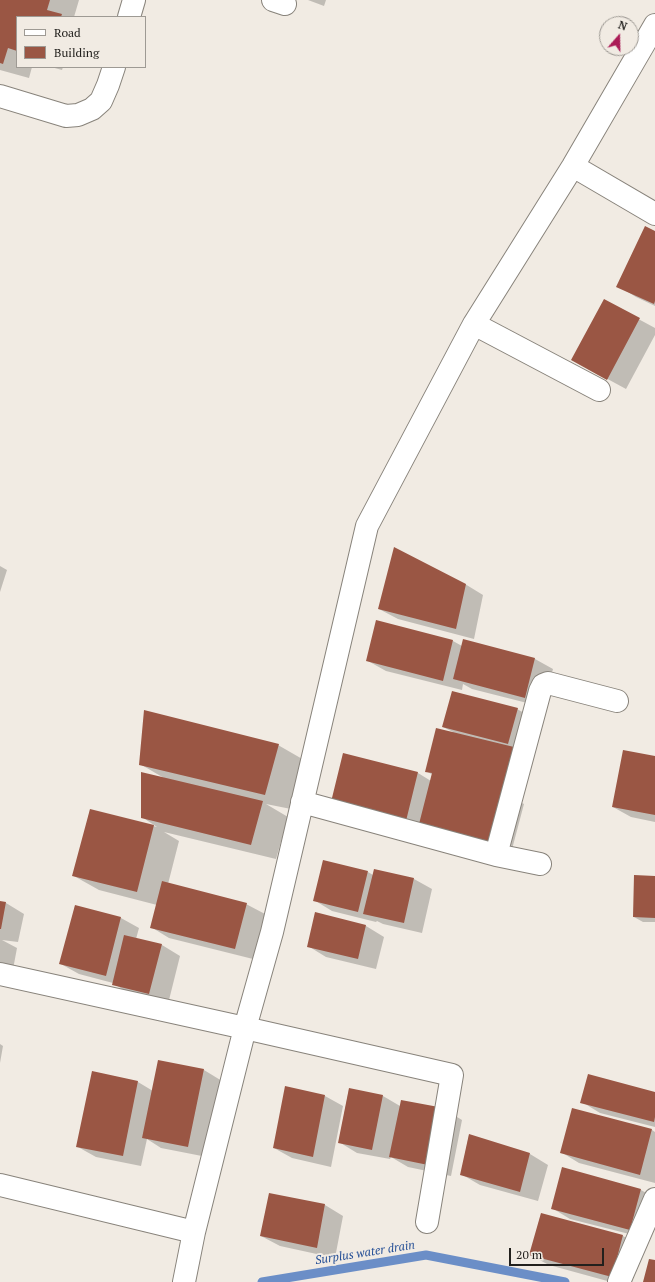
<!DOCTYPE html>
<html>
<head>
<meta charset="utf-8">
<style>
  body { margin:0 }
  #map { position:relative; width:655px; height:1282px; overflow:hidden; background:#f1ebe3; font-family:"PT Serif",serif }
  canvas { display:block }
  .legend { position:absolute; left:16px; top:16px; width:130px; height:52px; box-sizing:border-box; background:#f1ebe3; border:1px solid #9e9a94; margin:0; padding:5px 7px; list-style:none; font-size:12px; color:#22201d }
  .legend li { display:flex; align-items:center; gap:8px; height:20px }
  .legend b { width:20px; border:1px solid #9e9a94 }
  .north { position:absolute; left:599px; top:16px; width:40px; height:40px; box-sizing:border-box; background:#f1ebe3; border:1px solid #9e9a94; border-radius:50%; rotate:20deg; font-size:11px; font-weight:700; line-height:16px; text-align:center; color:#22201d }
  .north::after { content:''; display:block; margin:auto; width:14px; height:18px; background:#ab1c57; clip-path:polygon(50% 0,100% 100%,50% 72%,0 100%) }
  .scale { position:absolute; left:509px; top:1248px; width:95px; height:18px; box-sizing:border-box; border:2px solid #22201d; border-top:0; padding-left:5px; font-size:12px; line-height:14px; white-space:nowrap; color:#22201d; -webkit-text-stroke:3px #f1ebe3; paint-order:stroke }
</style>
</head>
<body>
<div id="map">
<canvas width="655" height="1282"></canvas>
<ul class="legend">
<li><b style="height:5px;background:#fff"></b>Road</li>
<li><b style="height:11px;background:#9a5644"></b>Building</li>
</ul>
<div class="north">N</div>
<div class="scale">20 m</div>
</div>
<script>
const context = document.querySelector('canvas').getContext('2d');
context.lineJoin = 'round';
function fill(path, color) {
  context.fillStyle = color;
  context.fill(path, 'evenodd');
}
function trace(path, color, width, dash) {
  context.strokeStyle = color;
  context.lineWidth = width;
  context.lineCap = dash ? 'butt' : 'round';
  context.setLineDash(dash || []);
  context.stroke(path);
}
function label(font, color, halo, rows, align = 'center') {
  context.font = font + ' "PT Serif",serif';
  context.lineWidth = 4;
  context.setLineDash([]);
  context.textBaseline = 'middle';
  context.strokeStyle = halo;
  context.fillStyle = color;
  for (const [text, x, y, turn = 0] of rows) {
    context.save();
    context.translate(x, y);
    context.rotate((+turn || 0) * Math.PI / 180);
    context.textAlign = isNaN(turn) ? turn : align;
    if (halo) context.strokeText(text, 0, 0);
    context.fillText(text, 0, 0);
    context.restore();
  }
}
const shadow = new Path2D(`
  M 0,0 L 79,0 L 74,17 L 17,17 L 17,67 L 32,67 L 29,78 L 0,70 Z
  M 308,0 L 326,0 L 324,6 Z
  M 51,67 L 63,67 L 62,70 Z
  M 655,232 L 655,306 L 636,297 L 618,286 Z
  M 605,301 L 655,328 L 655,335 L 626,389 L 591,370 Z
  M 0,566 L 7,570 L 0,592 Z
  M 465,584 L 483,595 L 474,639 L 398,619 L 379,609 Z
  M 377,621 L 453,641 L 462,646 L 464,641 L 535,659 L 553,669 L 543,707 L 472,689 L 463,684 L 462,690 L 386,671 L 368,661 Z
  M 517,709 L 535,719 L 520,802 L 524,804 L 511,853 L 350,812 L 344,755 L 418,773 L 431,781 L 433,775 L 426,771 L 453,732 L 443,727 Z
  M 278,745 L 304,760 L 291,809 L 266,804 L 288,817 L 276,859 L 164,832 L 179,841 L 168,884 L 246,904 L 265,914 L 253,959 L 169,938 L 151,927 L 157,905 L 99,890 L 74,876 L 90,810 L 157,827 L 142,817 L 164,778 L 140,764 Z
  M 655,757 L 655,822 L 631,817 L 613,807 Z
  M 375,870 L 414,879 L 432,889 L 422,933 L 383,924 L 377,921 L 376,922 L 332,911 L 314,900 L 368,872 L 373,875 Z
  M 655,877 L 655,922 L 643,922 L 634,917 Z
  M 0,902 L 6,903 L 24,914 L 18,942 L 2,940 L 17,948 L 11,980 L 0,978 Z
  M 75,906 L 121,918 L 139,928 L 136,939 L 162,945 L 180,956 L 168,1004 L 131,995 L 113,983 L 79,974 L 61,964 Z
  M 316,914 L 366,926 L 384,937 L 376,969 L 326,957 L 308,946 Z
  M 0,1044 L 3,1046 L 0,1063 Z
  M 159,1061 L 204,1070 L 222,1081 L 207,1157 L 161,1148 L 147,1139 L 141,1166 L 96,1157 L 78,1147 L 93,1073 L 138,1082 L 153,1091 Z
  M 286,1087 L 325,1096 L 343,1106 L 331,1167 L 292,1158 L 274,1148 Z
  M 349,1089 L 383,1096 L 400,1106 L 444,1109 L 462,1120 L 451,1176 L 408,1167 L 391,1157 L 390,1159 L 357,1153 L 339,1142 Z
  M 655,1093 L 655,1127 L 600,1113 L 582,1102 Z
  M 573,1109 L 652,1130 L 655,1132 L 655,1183 L 579,1163 L 561,1152 Z
  M 469,1135 L 530,1154 L 548,1165 L 538,1201 L 480,1185 L 461,1174 Z
  M 563,1169 L 641,1190 L 655,1198 L 649,1239 L 570,1219 L 552,1208 Z
  M 270,1194 L 325,1205 L 343,1216 L 335,1258 L 280,1246 L 261,1236 Z
  M 541,1214 L 623,1236 L 641,1247 L 632,1282 L 611,1282 L 549,1265 L 530,1255 Z`);
const stream = new Path2D(`
  M 262,1282 L 426,1255 L 565,1282`);
const building = new Path2D(`
  M 0,0 L 50,0 L 47,10 L 62,14 L 61,17 L 17,17 L 17,51 L 8,48 L 3,64 L 0,63 Z
  M 645,226 L 655,231 L 655,301 L 654,304 L 616,287 Z
  M 604,299 L 640,318 L 607,380 L 571,360 Z
  M 394,547 L 466,584 L 456,629 L 378,609 Z
  M 376,620 L 453,640 L 443,681 L 366,661 Z
  M 463,639 L 535,658 L 525,698 L 453,679 Z
  M 452,691 L 518,708 L 508,744 L 442,727 Z
  M 144,710 L 279,744 L 265,795 L 139,765 Z
  M 436,728 L 514,747 L 493,844 L 419,824 L 432,773 L 425,772 Z
  M 623,750 L 655,756 L 655,815 L 612,807 Z
  M 343,753 L 418,772 L 406,821 L 331,802 Z
  M 141,772 L 263,801 L 251,845 L 141,818 Z
  M 90,809 L 154,825 L 137,892 L 72,876 Z
  M 323,860 L 368,871 L 358,912 L 313,901 Z
  M 374,869 L 414,878 L 404,923 L 363,914 Z
  M 634,875 L 655,876 L 655,918 L 633,917 Z
  M 162,881 L 247,903 L 235,949 L 150,928 Z
  M 0,901 L 6,902 L 1,929 L 0,929 Z
  M 75,905 L 121,917 L 106,976 L 59,964 Z
  M 315,912 L 366,925 L 358,959 L 307,947 Z
  M 124,935 L 162,944 L 149,994 L 112,985 Z
  M 158,1060 L 204,1069 L 188,1147 L 142,1138 Z
  M 92,1071 L 138,1081 L 123,1156 L 76,1147 Z
  M 588,1074 L 655,1092 L 655,1117 L 654,1122 L 580,1103 Z
  M 285,1086 L 325,1095 L 313,1157 L 273,1148 Z
  M 349,1088 L 383,1095 L 372,1150 L 338,1143 Z
  M 401,1100 L 444,1108 L 433,1166 L 389,1157 Z
  M 572,1108 L 652,1129 L 640,1175 L 560,1153 Z
  M 469,1134 L 530,1153 L 520,1192 L 460,1175 Z
  M 562,1167 L 641,1189 L 630,1230 L 551,1209 Z
  M 269,1193 L 325,1204 L 317,1248 L 260,1236 Z
  M 541,1213 L 623,1235 L 612,1277 L 529,1255 Z
  M 649,1259 L 655,1260 L 655,1282 L 643,1282 Z`);
const minor = new Path2D(`
  M 273,0 L 285,4
  M 129,17 L 134,0
  M 0,96 L 66,116 L 78,115 L 92,109 L 101,101 L 108,85 L 114,67
  M 573,166 L 655,214
  M 474,324 L 599,390
  M 302,802 L 496,855 L 540,864
  M 496,855 L 540,691 L 543,685 L 548,683 L 617,701
  M 0,974 L 245,1028 L 194,1232 L 184,1282
  M 0,1185 L 194,1232
  M 427,1222 L 452,1075 L 245,1028 L 272,932 L 367,526 L 474,324 L 573,166 L 655,25
  M 619,1282 L 655,1199`);
const waterNames = [
  ["Surplus water drain",365,1253,-9]
];
fill(shadow, '#0003');
trace(stream, '#6b8ec7', 9);
fill(building, '#9a5644');
trace(minor, '#88837b', 24);
trace(minor, '#fff', 22);
label('italic 12px', '#254f96', '#f1ebe3', waterNames);
</script>
</body>
</html>
